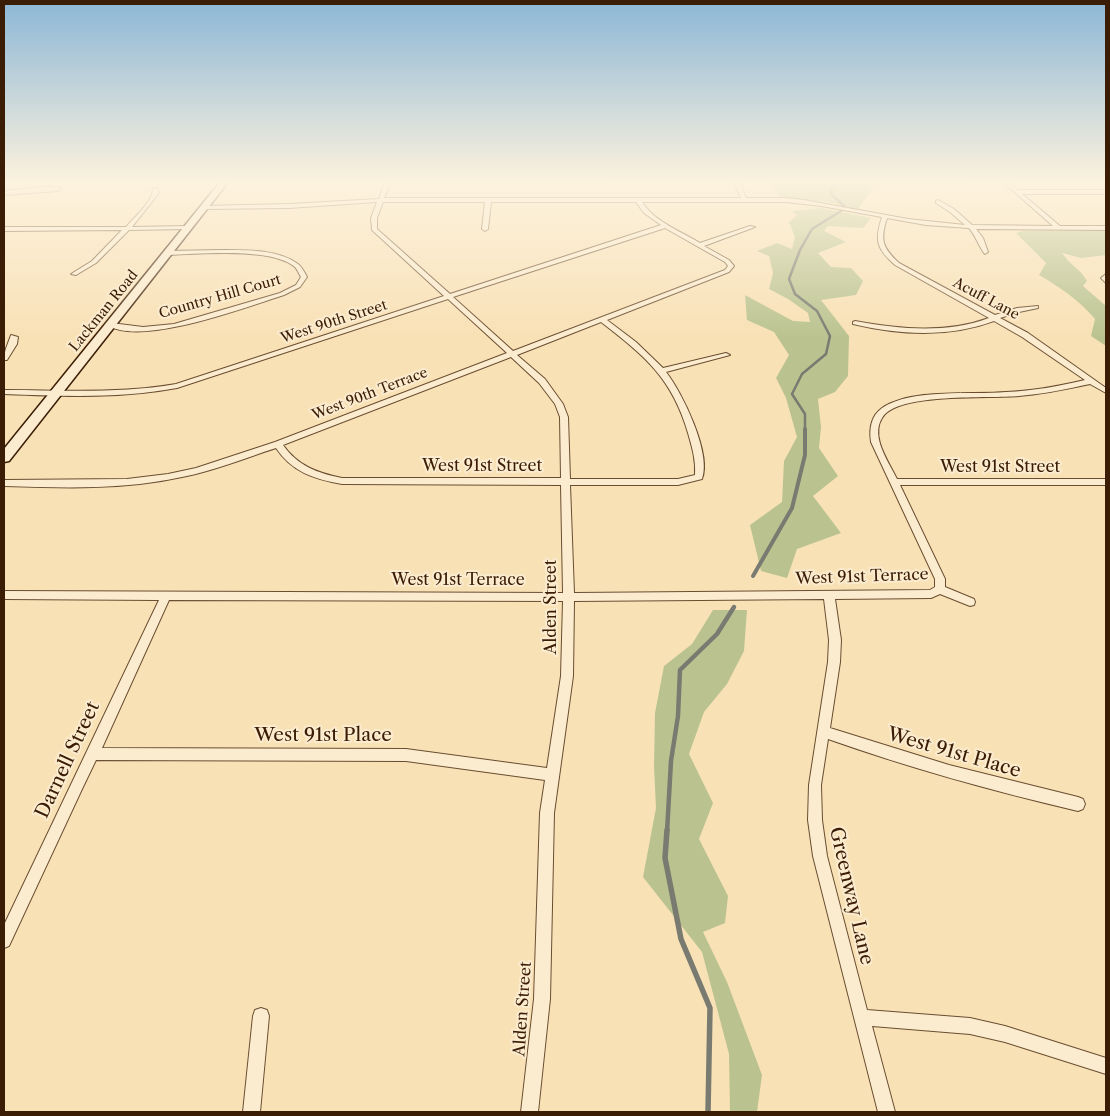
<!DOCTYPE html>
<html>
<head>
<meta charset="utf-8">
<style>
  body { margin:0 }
  #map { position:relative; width:1110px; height:1116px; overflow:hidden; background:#f9e1b6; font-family:"Libre Caslon Text",serif }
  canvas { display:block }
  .frame { position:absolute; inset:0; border:5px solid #3b1c04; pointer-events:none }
</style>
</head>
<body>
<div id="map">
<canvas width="1110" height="1116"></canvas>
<div class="frame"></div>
</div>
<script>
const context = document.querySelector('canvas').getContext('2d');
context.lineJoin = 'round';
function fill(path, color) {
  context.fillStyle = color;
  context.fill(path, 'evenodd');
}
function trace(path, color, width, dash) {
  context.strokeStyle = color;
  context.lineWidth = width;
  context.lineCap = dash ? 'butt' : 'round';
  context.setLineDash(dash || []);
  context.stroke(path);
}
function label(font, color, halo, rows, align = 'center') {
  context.font = font + ' "Libre Caslon Text",serif';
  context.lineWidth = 4;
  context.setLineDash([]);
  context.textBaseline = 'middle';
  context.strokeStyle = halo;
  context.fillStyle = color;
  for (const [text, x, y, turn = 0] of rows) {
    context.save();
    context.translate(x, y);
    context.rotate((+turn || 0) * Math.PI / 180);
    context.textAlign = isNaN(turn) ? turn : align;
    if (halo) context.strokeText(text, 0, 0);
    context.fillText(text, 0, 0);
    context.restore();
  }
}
const green = new Path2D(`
  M 384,181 L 964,181 L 966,183 L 876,183 L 858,209 L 827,202 L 780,198 L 771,182 L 383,183 Z
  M 820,208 L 871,218 L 863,228 L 828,226 L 824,231 L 846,242 L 818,253 L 831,267 L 851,268 L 863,281 L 856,295 L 821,300 L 849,336 L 848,376 L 835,392 L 818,399 L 821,427 L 819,448 L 838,476 L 813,496 L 841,533 L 797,549 L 787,578 L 761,571 L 750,525 L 782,502 L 784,461 L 797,437 L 786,398 L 776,378 L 789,355 L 774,332 L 747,320 L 745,295 L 793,321 L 810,322 L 808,313 L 788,299 L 769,289 L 773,273 L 769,256 L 757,251 L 777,243 L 792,249 L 795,237 L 789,222 L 797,215 L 792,211 Z
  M 1023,231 L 1106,231 L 1106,255 L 1081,258 L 1062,253 C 1071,266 1079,267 1087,281 L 1083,286 L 1106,306 L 1106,346 L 1091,336 L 1095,319 C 1079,300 1061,288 1039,275 L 1046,263 L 1016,233 Z
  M 713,610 L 747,610 L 744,651 L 727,684 L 704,712 L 689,754 L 713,803 L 699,839 L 728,896 L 725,923 L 703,932 L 727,982 L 762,1075 L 757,1112 L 730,1112 L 729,1054 L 702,952 L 643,877 L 656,808 L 654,766 L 655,713 L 664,666 L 692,644 Z`);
const streamFar3 = new Path2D(`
  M 844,206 L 831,194 L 832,187 L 852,181
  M 805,430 L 805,414 L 792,394 L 802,374 L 826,354 L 830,336 L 817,311 L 795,294 L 789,279 L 800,250 L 812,229 L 841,211`);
const streamFar2 = new Path2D(`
  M 753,576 L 792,508 L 805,455 L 805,429`);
const streamFar1 = new Path2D(`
  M 667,832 L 671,761 L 678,716 L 680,670 L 717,634 L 734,607`);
const stream = new Path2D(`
  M 667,830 L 665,858 L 681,939 L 710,1008 L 708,1112`);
const street = new Path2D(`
  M 737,181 L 740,183 L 746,198 L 786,198 L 804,200 L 908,219 L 965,225 L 950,212 L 936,203 L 936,201 L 938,200 L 954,209 L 972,225 L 1053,226 L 1002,181 L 1007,181 L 1018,190 L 1106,190 L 1106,194 L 1022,194 L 1060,226 L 1106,226 L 1106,230 L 976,229 L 983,238 L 988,252 L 985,254 C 981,251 976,236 969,228 L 926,225 L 887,218 C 880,240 882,247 899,263 L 995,315 L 1017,308 L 1038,306 L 1038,308 L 1019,312 L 1000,318 L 1028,333 L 1106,388 L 1106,393 L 1090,384 C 1067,389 1043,394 1019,396 C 990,399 897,392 882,418 C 870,437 889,462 897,479 L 1106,479 L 1106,485 L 900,485 L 945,579 L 945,587 L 974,599 L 975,602 L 974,605 L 970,606 L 940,594 L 931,598 L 835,599 L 841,640 L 840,662 L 830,728 L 949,765 L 1078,797 L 1083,799 L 1085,804 L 1083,809 L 1078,811 C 993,791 910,768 828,739 L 821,785 L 822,820 L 827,856 L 867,1010 L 970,1018 L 1005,1026 L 1106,1058 L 1106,1074 L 1005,1042 L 970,1034 L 872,1026 L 895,1112 L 878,1112 L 813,856 L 808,820 L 809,785 L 828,662 L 829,640 L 824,599 L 574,601 L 573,676 L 554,813 L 550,999 L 538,1112 L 521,1112 L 534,999 L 540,813 L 545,780 L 406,761 L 96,760 L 83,787 L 9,946 L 4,948 L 4,925 L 159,600 L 4,599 L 4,591 L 563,593 L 561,485 L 342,484 C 314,479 292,472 276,448 C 245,458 214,471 182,477 C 124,490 63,488 4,486 L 4,480 L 127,479 L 168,474 L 196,468 L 275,442 L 507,353 L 448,299 L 177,388 C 119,399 62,396 4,394 L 4,390 C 62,390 118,394 176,384 L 444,296 L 372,230 L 371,218 L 377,202 L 289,208 L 205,209 L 202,207 L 203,206 L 289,204 L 379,199 L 384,184 L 387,182 L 390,184 L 384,198 L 741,198 L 734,183 ZM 383,202 L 485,202 L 482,229 L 485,231 L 488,229 L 491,202 L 636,202 L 644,213 L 661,225 L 450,294 L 377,229 L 377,218 ZM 642,202 L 786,202 L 821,206 L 882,217 C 874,241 877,249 895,265 L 989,318 C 945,334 900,329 855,321 L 853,322 L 853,324 C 899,335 948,338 994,321 L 1022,337 L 1085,380 C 1059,386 1033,391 1006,392 C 971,395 912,388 882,408 C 871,416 869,429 871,442 L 935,579 L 935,587 L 930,590 L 574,593 L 570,485 L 678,485 L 702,479 C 712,454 682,392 666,372 L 730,355 L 726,353 L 663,368 L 636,342 L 607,320 L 729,272 L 734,266 L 729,260 L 704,246 L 755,227 L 750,226 L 700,243 C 680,231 655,222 642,202 ZM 665,228 L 725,262 L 728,266 L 725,270 L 513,351 L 453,297 ZM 601,322 C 645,356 672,378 688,433 C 692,447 696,460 695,475 L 678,479 L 570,479 L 568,417 L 563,404 L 545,379 L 517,355 ZM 511,357 L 539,383 L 555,404 L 560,417 L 561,478 L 342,478 C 317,473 298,466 283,445 ZM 169,600 L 563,601 L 561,676 L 547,768 L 406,749 L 102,748 Z
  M 41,187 L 58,187 L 61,189 L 58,191 L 4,195 L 4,191 Z
  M 153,188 L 157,188 L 159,193 L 132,227 L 187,226 L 190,228 L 189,229 L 129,230 L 96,263 L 76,275 L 71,274 L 92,261 L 122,230 L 4,231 L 4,227 L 126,227 C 135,216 153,202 153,188 Z
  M 221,250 C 246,250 278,249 298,264 C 302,267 305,273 307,277 L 300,287 L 284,295 C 246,307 141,347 107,325 L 111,323 L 143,327 L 174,324 L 280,293 L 296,285 L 301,277 C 299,274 297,269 295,267 C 272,247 197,254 168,255 L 165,253 L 168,251 Z
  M 1106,274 L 1106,283 L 1101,278 Z
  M 11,335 L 18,337 L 17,344 L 7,360 L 4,360 C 4,351 8,344 11,335 Z
  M 261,1008 L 267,1010 L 269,1016 L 260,1112 L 243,1112 L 253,1016 L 255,1010 Z`);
const secondary = new Path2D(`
  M 221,181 L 229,181 L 9,461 L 4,462 L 4,449 Z`);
const farStreetnames = [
  ["Country Hill Court",220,297,-16],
  ["Acuff Lane",986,299,28],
  ["Lackman Road",104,311,-51],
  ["West 90th Street",334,322,-18],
  ["West 90th Terrace",370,394,-21]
];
const streetNames = [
  ["West 91st Street",482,466],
  ["West 91st Street",1000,467],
  ["West 91st Terrace",862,577,-2],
  ["West 91st Terrace",458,580],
  ["Alden Street",551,607,-90],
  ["Alden Street",523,1009,-86]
];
const nearStreetnames = [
  ["West 91st Place",323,736],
  ["West 91st Place",954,753,16],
  ["Darnell Street",68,760,-65],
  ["Greenway Lane",851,896,77]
];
fill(green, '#bac390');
trace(streamFar3, '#797b71', 2.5);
trace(streamFar2, '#797b71', 4);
trace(streamFar1, '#797b71', 4.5);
trace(stream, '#797b71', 5.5);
trace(street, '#6a4d30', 2);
trace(secondary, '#3b1c04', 3);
fill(street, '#fbecd0');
fill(secondary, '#fbecd0');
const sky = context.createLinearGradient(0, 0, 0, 337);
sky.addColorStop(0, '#8cb7d6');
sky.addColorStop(0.54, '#fcf2de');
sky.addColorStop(1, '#fcf2de00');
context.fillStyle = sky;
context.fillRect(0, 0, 1110, 337);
label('14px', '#3b1c04', '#fbecd0', farStreetnames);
label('16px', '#3b1c04', '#fbecd0', streetNames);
label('19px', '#3b1c04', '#fbecd0', nearStreetnames);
</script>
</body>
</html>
